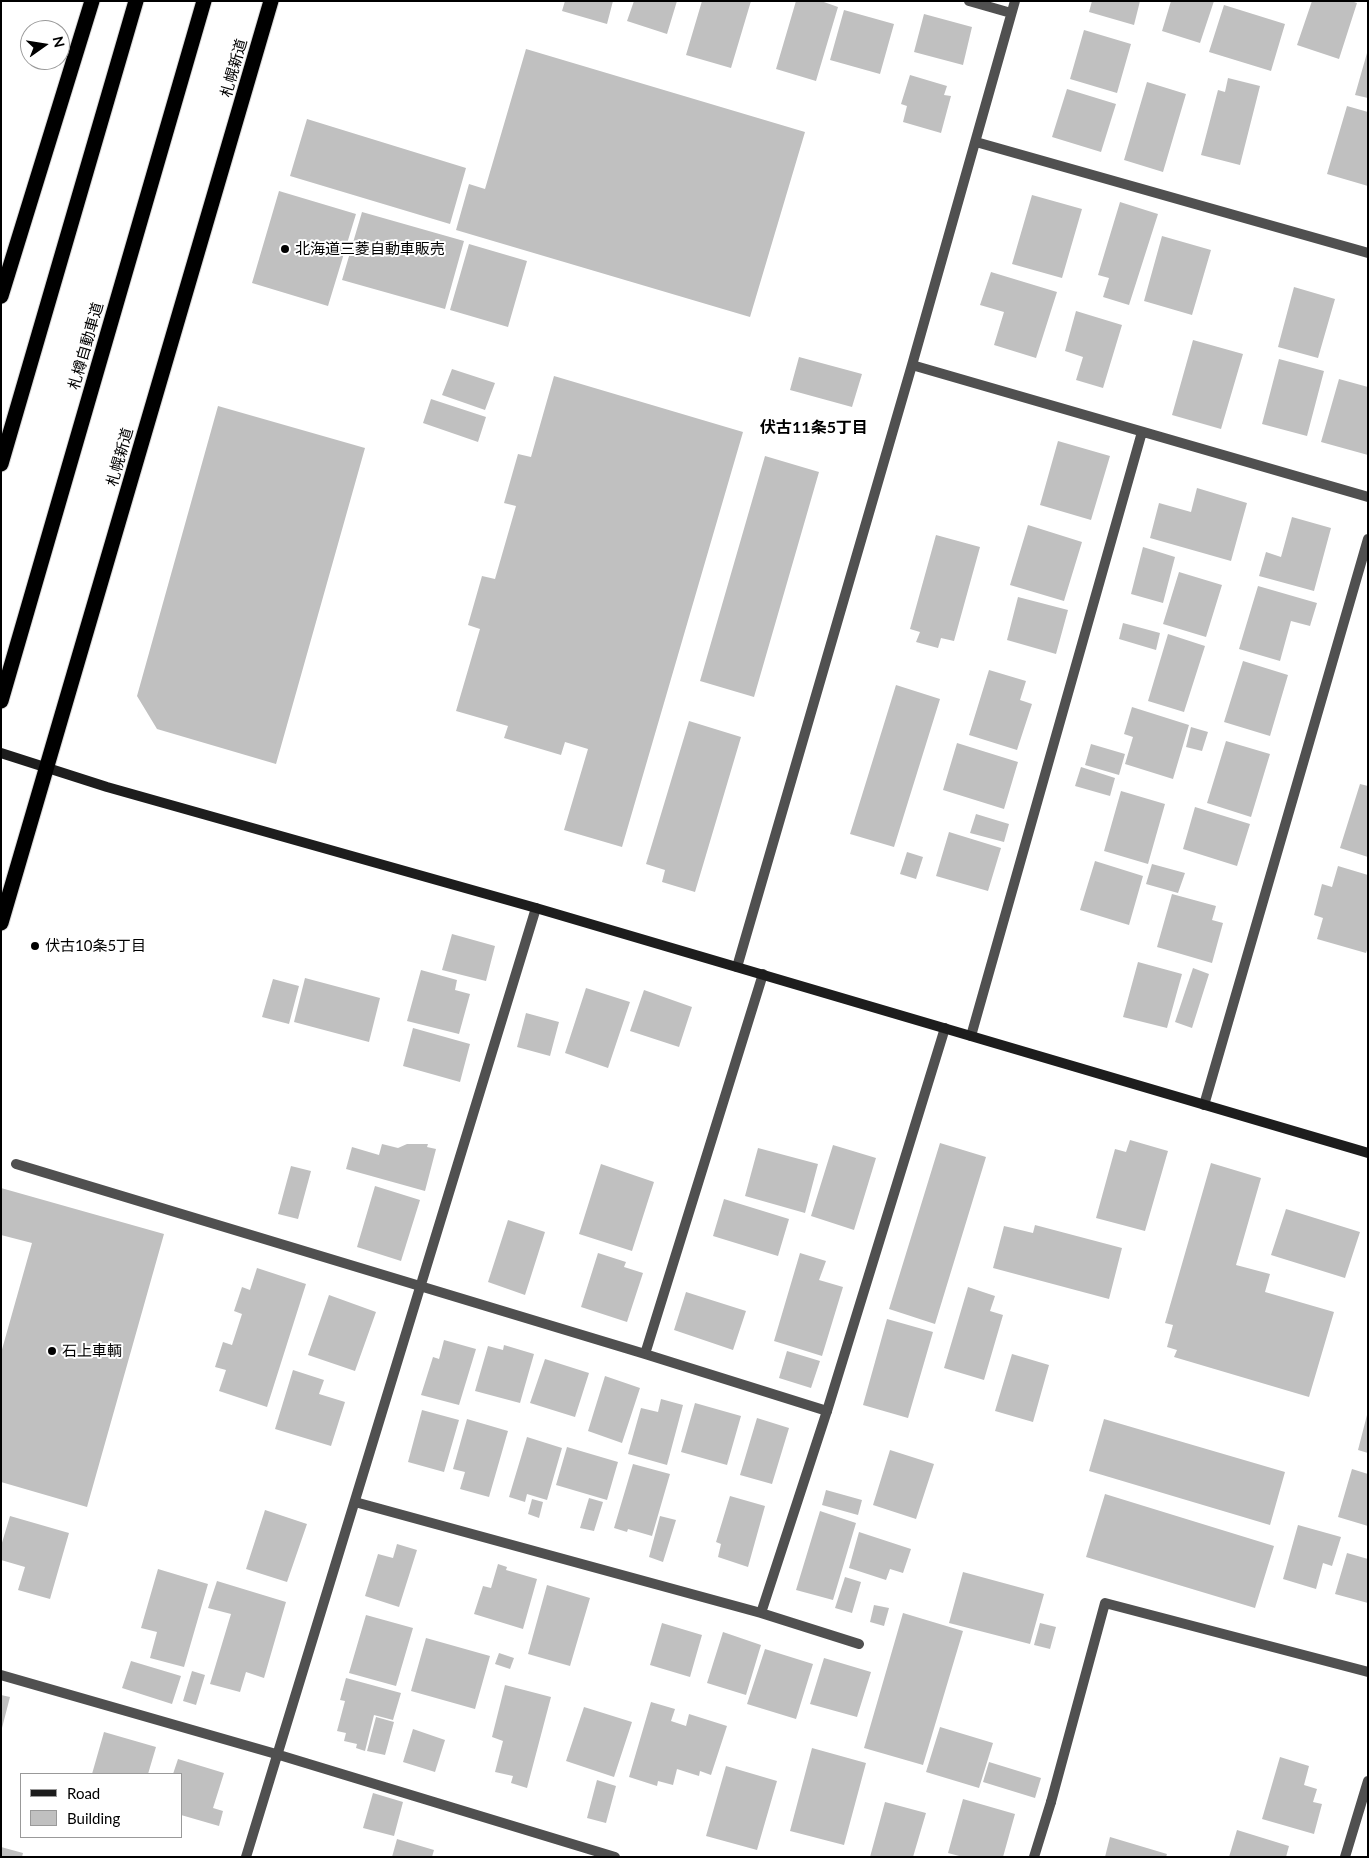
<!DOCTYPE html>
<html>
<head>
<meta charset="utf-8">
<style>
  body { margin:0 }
  #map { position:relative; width:1369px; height:1858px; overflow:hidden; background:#fff; font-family:Lato,sans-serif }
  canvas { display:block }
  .frame { position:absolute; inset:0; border:2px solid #000; pointer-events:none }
  .legend { position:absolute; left:20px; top:1773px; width:162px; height:65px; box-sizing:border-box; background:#fff; border:1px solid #999; margin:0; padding:6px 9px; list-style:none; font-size:15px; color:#000 }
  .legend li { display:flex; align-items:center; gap:10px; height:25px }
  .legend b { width:25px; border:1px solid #999 }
  .north { position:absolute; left:20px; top:20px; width:50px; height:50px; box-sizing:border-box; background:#fff; border:1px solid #999; border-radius:50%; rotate:77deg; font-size:14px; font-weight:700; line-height:20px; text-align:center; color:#000 }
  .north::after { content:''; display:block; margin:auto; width:18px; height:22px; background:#000; clip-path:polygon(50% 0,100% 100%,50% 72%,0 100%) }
</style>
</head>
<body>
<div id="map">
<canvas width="1369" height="1858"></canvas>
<div class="frame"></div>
<ul class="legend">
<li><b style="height:6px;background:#1d1d1d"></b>Road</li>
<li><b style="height:14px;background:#c0c0c0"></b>Building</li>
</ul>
<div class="north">N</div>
</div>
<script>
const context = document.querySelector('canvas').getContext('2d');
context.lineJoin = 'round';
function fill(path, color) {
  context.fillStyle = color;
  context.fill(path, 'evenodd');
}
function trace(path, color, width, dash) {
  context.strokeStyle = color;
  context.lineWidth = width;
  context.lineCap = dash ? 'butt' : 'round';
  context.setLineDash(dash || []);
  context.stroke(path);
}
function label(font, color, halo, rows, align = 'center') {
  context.font = font + ' Lato,"Noto Sans JP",sans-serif';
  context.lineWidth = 4;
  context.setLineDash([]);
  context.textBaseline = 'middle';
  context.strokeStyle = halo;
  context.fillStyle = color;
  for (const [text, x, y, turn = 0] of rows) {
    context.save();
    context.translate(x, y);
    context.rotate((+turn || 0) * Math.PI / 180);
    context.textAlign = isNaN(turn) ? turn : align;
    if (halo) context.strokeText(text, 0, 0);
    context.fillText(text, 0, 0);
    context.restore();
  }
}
const building = new Path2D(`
  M 565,1 L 613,1 L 607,24 L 562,11 Z
  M 634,1 L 677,1 L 667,34 L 627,21 Z
  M 702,1 L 751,1 L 731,68 L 686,55 Z
  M 796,1 L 821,1 L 838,7 L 816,81 L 776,69 Z
  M 1092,1 L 1140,1 L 1134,25 L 1089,12 Z
  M 1171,1 L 1214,1 L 1200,43 L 1162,31 Z
  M 1312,1 L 1351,1 L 1357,3 L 1339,59 L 1297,45 Z
  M 1224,5 L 1285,24 L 1271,71 L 1209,52 Z
  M 844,10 L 894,24 L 880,74 L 830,60 Z
  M 924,14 L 972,27 L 963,65 L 914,52 Z
  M 1084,30 L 1131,44 L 1117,93 L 1070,79 Z
  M 526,49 L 805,132 L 750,317 L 456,230 L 469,184 L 485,189 Z
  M 1367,53 L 1368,53 L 1368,98 L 1355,95 Z
  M 910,75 L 947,86 L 944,95 L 951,96 L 941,133 L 903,122 L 907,106 L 901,104 Z
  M 1228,78 L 1260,86 L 1240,165 L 1201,155 L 1218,90 L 1225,92 Z
  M 1147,82 L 1186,94 L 1163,172 L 1124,160 Z
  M 1067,89 L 1116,104 L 1101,152 L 1052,137 Z
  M 1347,106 L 1368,112 L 1368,186 L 1327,174 Z
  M 307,119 L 466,168 L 450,224 L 290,176 Z
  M 279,191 L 356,214 L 328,306 L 252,283 Z
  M 1032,195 L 1082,209 L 1062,278 L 1012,264 Z
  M 1120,202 L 1158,214 L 1129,305 L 1103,297 L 1109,278 L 1098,275 Z
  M 362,212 L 464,241 L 445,309 L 342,280 Z
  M 1162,236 L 1211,250 L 1192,315 L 1144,301 Z
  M 469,244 L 527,261 L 508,327 L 450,310 Z
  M 991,272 L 1057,292 L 1036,358 L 994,345 L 1004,312 L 980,305 Z
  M 1294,287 L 1335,299 L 1318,358 L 1278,347 Z
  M 1076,311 L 1122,325 L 1103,388 L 1076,380 L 1083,357 L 1065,351 Z
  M 1193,340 L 1243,354 L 1221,429 L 1172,415 Z
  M 799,357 L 862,374 L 852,407 L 790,390 Z
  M 1279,359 L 1324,371 L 1307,436 L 1262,424 Z
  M 452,369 L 495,383 L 485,410 L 442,395 Z
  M 554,376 L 743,432 L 622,847 L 564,830 L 588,749 L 565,742 L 561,755 L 504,738 L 508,726 L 456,711 L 480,629 L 468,625 L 482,576 L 495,579 L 516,506 L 504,503 L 518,454 L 531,457 Z
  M 1339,379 L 1368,387 L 1368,455 L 1321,442 Z
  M 431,399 L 486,417 L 478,442 L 423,423 Z
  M 218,406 L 365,448 L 276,764 L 157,729 L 137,696 Z
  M 1058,441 L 1110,456 L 1091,520 L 1040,505 Z
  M 765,456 L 819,472 L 754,697 L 700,681 Z
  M 1197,488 L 1247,503 L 1231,561 L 1150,538 L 1159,503 L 1191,512 Z
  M 1292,517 L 1331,528 L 1314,591 L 1259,576 L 1266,552 L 1281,557 Z
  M 1028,525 L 1082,542 L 1064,601 L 1010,585 Z
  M 936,535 L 980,547 L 954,641 L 941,638 L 938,648 L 916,642 L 920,632 L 910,629 Z
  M 1143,547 L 1175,557 L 1163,603 L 1131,594 Z
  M 1179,572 L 1222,585 L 1206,637 L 1163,624 Z
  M 1258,586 L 1317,603 L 1310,626 L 1291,621 L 1280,661 L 1239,649 Z
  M 1018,597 L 1068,610 L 1056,654 L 1007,640 Z
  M 1123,623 L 1160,633 L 1156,650 L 1119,639 Z
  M 1168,634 L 1205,646 L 1184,712 L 1148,701 Z
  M 1243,661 L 1288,675 L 1270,736 L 1224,722 Z
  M 989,670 L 1026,681 L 1020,700 L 1032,704 L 1017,750 L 969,735 Z
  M 896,685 L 940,699 L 894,847 L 850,834 Z
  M 1132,707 L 1189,725 L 1173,779 L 1125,764 L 1133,737 L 1124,734 Z
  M 689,721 L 741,737 L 695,892 L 662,882 L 665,870 L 646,864 Z
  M 1191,727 L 1208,732 L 1202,751 L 1186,747 Z
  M 1226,741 L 1270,754 L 1251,817 L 1207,803 Z
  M 957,743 L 1018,762 L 1004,809 L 943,790 Z
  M 1091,744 L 1125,754 L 1119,775 L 1085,765 Z
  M 1081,767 L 1115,778 L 1110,796 L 1075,786 Z
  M 1360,784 L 1368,786 L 1368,857 L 1340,848 Z
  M 1121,791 L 1165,804 L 1148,864 L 1104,851 Z
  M 1195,807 L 1250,824 L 1237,866 L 1183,849 Z
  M 976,814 L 1009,824 L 1004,842 L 970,833 Z
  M 949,832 L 1001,848 L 988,891 L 936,876 Z
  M 907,852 L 923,857 L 916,879 L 900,874 Z
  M 1095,861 L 1143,876 L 1129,925 L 1080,910 Z
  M 1152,864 L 1185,873 L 1178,893 L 1146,884 Z
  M 1338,866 L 1368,875 L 1368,947 L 1366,953 L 1317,939 L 1323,918 L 1314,915 L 1322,884 L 1332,887 Z
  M 1172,894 L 1216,906 L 1212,920 L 1223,923 L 1212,963 L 1157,947 Z
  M 452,934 L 495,946 L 486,981 L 442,970 Z
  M 1138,962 L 1182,974 L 1167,1028 L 1123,1017 Z
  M 1193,968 L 1209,974 L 1192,1028 L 1175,1022 Z
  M 421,970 L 457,980 L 455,990 L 470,994 L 459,1034 L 407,1021 Z
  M 305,978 L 380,998 L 369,1042 L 294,1022 Z
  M 273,979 L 299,986 L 289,1024 L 262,1017 Z
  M 586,988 L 630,1002 L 608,1068 L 565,1053 Z
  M 644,990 L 692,1007 L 679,1047 L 630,1031 Z
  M 526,1013 L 559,1022 L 550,1056 L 517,1047 Z
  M 413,1028 L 470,1044 L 460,1082 L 403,1066 Z
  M 1130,1140 L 1168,1151 L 1145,1231 L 1096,1218 L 1115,1149 L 1126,1152 Z
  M 940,1143 L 986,1157 L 935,1324 L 889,1309 Z
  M 382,1144 L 398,1148 L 407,1144 L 428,1144 L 427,1147 L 436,1149 L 425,1191 L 346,1169 L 352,1147 L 379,1155 Z
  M 833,1145 L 876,1158 L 854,1230 L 811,1216 Z
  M 758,1148 L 818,1164 L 805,1213 L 745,1196 Z
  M 1211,1163 L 1261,1178 L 1236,1265 L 1270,1274 L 1265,1292 L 1334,1312 L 1309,1397 L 1174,1357 L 1177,1350 L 1167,1347 L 1173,1325 L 1165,1323 Z
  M 601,1164 L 654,1182 L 632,1251 L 579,1234 Z
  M 291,1166 L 311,1171 L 298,1219 L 278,1214 Z
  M 375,1186 L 420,1200 L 401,1261 L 357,1247 Z
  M 1,1188 L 164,1234 L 87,1507 L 1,1482 L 1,1353 L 32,1243 L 1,1235 Z
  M 724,1199 L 789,1219 L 778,1256 L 713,1236 Z
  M 1286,1209 L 1360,1232 L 1345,1278 L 1271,1255 Z
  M 508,1220 L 545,1232 L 525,1295 L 488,1282 Z
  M 1035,1225 L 1122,1248 L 1109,1299 L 993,1268 L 1004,1226 L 1033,1233 Z
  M 598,1253 L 626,1262 L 624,1267 L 643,1273 L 627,1322 L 581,1307 Z
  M 800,1253 L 826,1261 L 819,1280 L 843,1287 L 822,1356 L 774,1341 Z
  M 257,1268 L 306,1284 L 267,1407 L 219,1391 L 226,1370 L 215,1367 L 223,1342 L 232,1345 L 242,1314 L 234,1311 L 242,1287 L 250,1290 Z
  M 968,1287 L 995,1296 L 990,1311 L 1003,1315 L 984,1380 L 944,1368 Z
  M 686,1292 L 746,1311 L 733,1350 L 674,1330 Z
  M 329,1295 L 376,1312 L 355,1371 L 308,1355 Z
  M 887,1319 L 933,1332 L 908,1418 L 863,1405 Z
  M 444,1340 L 476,1349 L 459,1405 L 421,1395 L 433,1357 L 439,1359 Z
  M 504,1345 L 534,1354 L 520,1403 L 475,1391 L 488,1346 L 503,1350 Z
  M 787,1351 L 820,1361 L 811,1388 L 779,1378 Z
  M 1012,1354 L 1049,1365 L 1033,1422 L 995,1411 Z
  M 545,1359 L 589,1373 L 575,1417 L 530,1403 Z
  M 293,1370 L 324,1380 L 319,1394 L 345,1402 L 331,1446 L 275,1429 Z
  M 605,1376 L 640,1388 L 622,1443 L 588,1431 Z
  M 661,1399 L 683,1405 L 667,1465 L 628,1454 L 641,1408 L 658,1412 Z
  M 695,1403 L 741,1416 L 727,1465 L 681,1452 Z
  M 422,1410 L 459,1420 L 444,1472 L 408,1462 Z
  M 1367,1415 L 1368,1415 L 1368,1453 L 1358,1450 Z
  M 757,1418 L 789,1428 L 772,1484 L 740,1475 Z
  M 467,1419 L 508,1431 L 489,1497 L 460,1489 L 465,1472 L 453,1469 Z
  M 1104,1419 L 1285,1472 L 1270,1525 L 1089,1471 Z
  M 527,1437 L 562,1448 L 547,1500 L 527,1494 L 525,1502 L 509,1497 Z
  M 567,1447 L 618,1462 L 607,1500 L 556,1485 Z
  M 890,1450 L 934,1464 L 916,1519 L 873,1505 Z
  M 633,1464 L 670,1474 L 652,1536 L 628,1529 L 627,1532 L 614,1528 Z
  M 1352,1469 L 1368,1474 L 1368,1526 L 1338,1517 Z
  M 826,1490 L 862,1500 L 858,1515 L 822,1505 Z
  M 1105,1494 L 1274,1546 L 1255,1608 L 1086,1557 Z
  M 730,1496 L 765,1506 L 748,1567 L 718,1557 L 721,1544 L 716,1542 Z
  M 589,1498 L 603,1502 L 594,1531 L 580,1528 Z
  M 532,1499 L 543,1502 L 539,1518 L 528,1514 Z
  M 265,1510 L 307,1524 L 287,1582 L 246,1569 Z
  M 820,1511 L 856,1523 L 833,1600 L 796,1590 Z
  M 10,1516 L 69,1533 L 50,1599 L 18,1590 L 25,1567 L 1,1560 L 1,1546 Z
  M 660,1516 L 676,1520 L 663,1562 L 649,1557 Z
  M 1298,1525 L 1341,1537 L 1332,1566 L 1323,1563 L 1316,1589 L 1283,1579 Z
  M 859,1532 L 911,1549 L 903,1573 L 890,1569 L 886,1580 L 849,1568 Z
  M 397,1544 L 417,1550 L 399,1607 L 365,1596 L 378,1554 L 393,1558 Z
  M 1347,1553 L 1368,1559 L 1368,1603 L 1335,1594 Z
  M 498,1564 L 507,1567 L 506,1570 L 537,1579 L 523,1629 L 474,1614 L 483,1586 L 491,1588 Z
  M 158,1569 L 208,1584 L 184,1667 L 150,1658 L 157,1632 L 141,1628 Z
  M 963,1572 L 1044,1594 L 1030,1644 L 949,1623 Z
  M 845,1577 L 861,1582 L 852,1613 L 835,1608 Z
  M 217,1581 L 286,1602 L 264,1678 L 246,1672 L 240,1692 L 210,1684 L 231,1614 L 208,1608 Z
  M 547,1585 L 590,1598 L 570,1666 L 528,1654 Z
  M 874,1605 L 889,1608 L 884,1626 L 870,1622 Z
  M 903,1613 L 963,1631 L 923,1765 L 864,1748 Z
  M 366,1615 L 413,1628 L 396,1686 L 349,1673 Z
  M 662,1623 L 702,1635 L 690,1677 L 650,1665 Z
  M 1040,1623 L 1056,1627 L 1050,1649 L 1034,1645 Z
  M 723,1632 L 761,1645 L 746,1695 L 707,1683 Z
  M 426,1638 L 490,1656 L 475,1709 L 411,1691 Z
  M 765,1649 L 813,1664 L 796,1719 L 747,1704 Z
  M 499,1653 L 514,1658 L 510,1669 L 495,1664 Z
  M 824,1658 L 871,1672 L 857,1717 L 810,1704 Z
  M 131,1661 L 181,1676 L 172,1704 L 122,1688 Z
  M 192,1671 L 205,1675 L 196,1705 L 183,1701 Z
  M 346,1678 L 401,1693 L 393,1720 L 374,1715 L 365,1751 L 356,1748 L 357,1744 L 344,1741 L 346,1733 L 337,1731 L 345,1701 L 340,1700 Z
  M 505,1685 L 551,1697 L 527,1788 L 511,1783 L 513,1776 L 495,1772 L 503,1741 L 492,1737 Z
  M 1,1695 L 10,1697 L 2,1728 L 1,1728 Z
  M 651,1702 L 675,1709 L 671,1721 L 686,1726 L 689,1714 L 727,1726 L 711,1775 L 700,1771 L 699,1776 L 677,1769 L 673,1785 L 658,1781 L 657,1786 L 629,1777 Z
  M 584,1707 L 632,1722 L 614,1777 L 566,1761 Z
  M 376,1717 L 394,1722 L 385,1755 L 367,1751 Z
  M 940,1727 L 993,1743 L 979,1788 L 926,1772 Z
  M 413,1729 L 445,1740 L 435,1772 L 403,1762 Z
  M 104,1732 L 156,1747 L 148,1774 L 92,1774 Z
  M 812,1748 L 866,1763 L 844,1845 L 790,1831 Z
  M 1280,1757 L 1309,1766 L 1304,1785 L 1317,1789 L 1313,1802 L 1322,1804 L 1314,1834 L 1262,1819 Z
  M 178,1759 L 224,1773 L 213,1808 L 223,1811 L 219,1826 L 181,1815 L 181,1774 L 173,1774 Z
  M 989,1762 L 1041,1778 L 1035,1798 L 983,1782 Z
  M 726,1766 L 777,1781 L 757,1850 L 706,1836 Z
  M 597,1780 L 616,1786 L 606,1823 L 587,1818 Z
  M 373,1793 L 403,1802 L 394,1836 L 363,1828 Z
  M 963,1799 L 1015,1814 L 1003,1857 L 963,1857 L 948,1853 Z
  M 885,1802 L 926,1813 L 913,1857 L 870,1857 Z
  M 1237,1830 L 1289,1846 L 1286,1857 L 1229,1857 Z
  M 1110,1837 L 1167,1854 L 1166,1857 L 1105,1857 Z
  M 397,1839 L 434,1850 L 432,1857 L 392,1857 Z
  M 1,1847 L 23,1853 L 22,1857 L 1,1857 Z`);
const lane = new Path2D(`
  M 827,1411 L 945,1028
  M 1051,1802 L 1105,1603 L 1368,1672`);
const street = new Path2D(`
  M 969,1 L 1011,13
  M 976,142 L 1368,253
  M 912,365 L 1368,497
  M 737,967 L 912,365 L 1015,1
  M 971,1036 L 1142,432
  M 1204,1105 L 1368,539
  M 16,1164 L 645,1354 L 827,1411 L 761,1613
  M 645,1354 L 763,974
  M 355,1502 L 761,1613 L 859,1644
  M 1,1675 L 276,1754 L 615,1857
  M 246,1857 L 536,908
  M 1034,1857 L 1051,1802
  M 1345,1857 L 1368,1781`);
const secondary = new Path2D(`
  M 1,753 L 107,787 L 536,908 L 1368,1153`);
const highway = new Path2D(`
  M 1,296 L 92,1
  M 1,464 L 136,1
  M 1,701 L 204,1
  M 1,923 L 271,1`);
const markers = [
  [285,249,5,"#000"],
  [35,946,5,"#000"],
  [52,1351,5,"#000"]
];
const streetNames = [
  ["札幌新道",234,68,-74],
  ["札樽自動車道",86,346,-74],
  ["札幌新道",120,457,-74]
];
const poiNames = [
  ["北海道三菱自動車販売",295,249],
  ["伏古10条5丁目",45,946],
  ["石上車輌",62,1351]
];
const neighbourhoodNames = [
  ["伏古11条5丁目",814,428]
];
fill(building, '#c0c0c0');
trace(highway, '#dbdbdb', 17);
trace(lane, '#505050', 10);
trace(street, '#505050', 10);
trace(secondary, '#1d1d1d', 10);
trace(highway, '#000', 15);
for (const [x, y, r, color] of markers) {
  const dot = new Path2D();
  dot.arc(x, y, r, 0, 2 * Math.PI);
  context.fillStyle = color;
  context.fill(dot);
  trace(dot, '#fff', 2);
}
label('15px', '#000', '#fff', streetNames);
label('15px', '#000', '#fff', poiNames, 'left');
label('bold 16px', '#000', '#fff', neighbourhoodNames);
</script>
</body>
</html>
